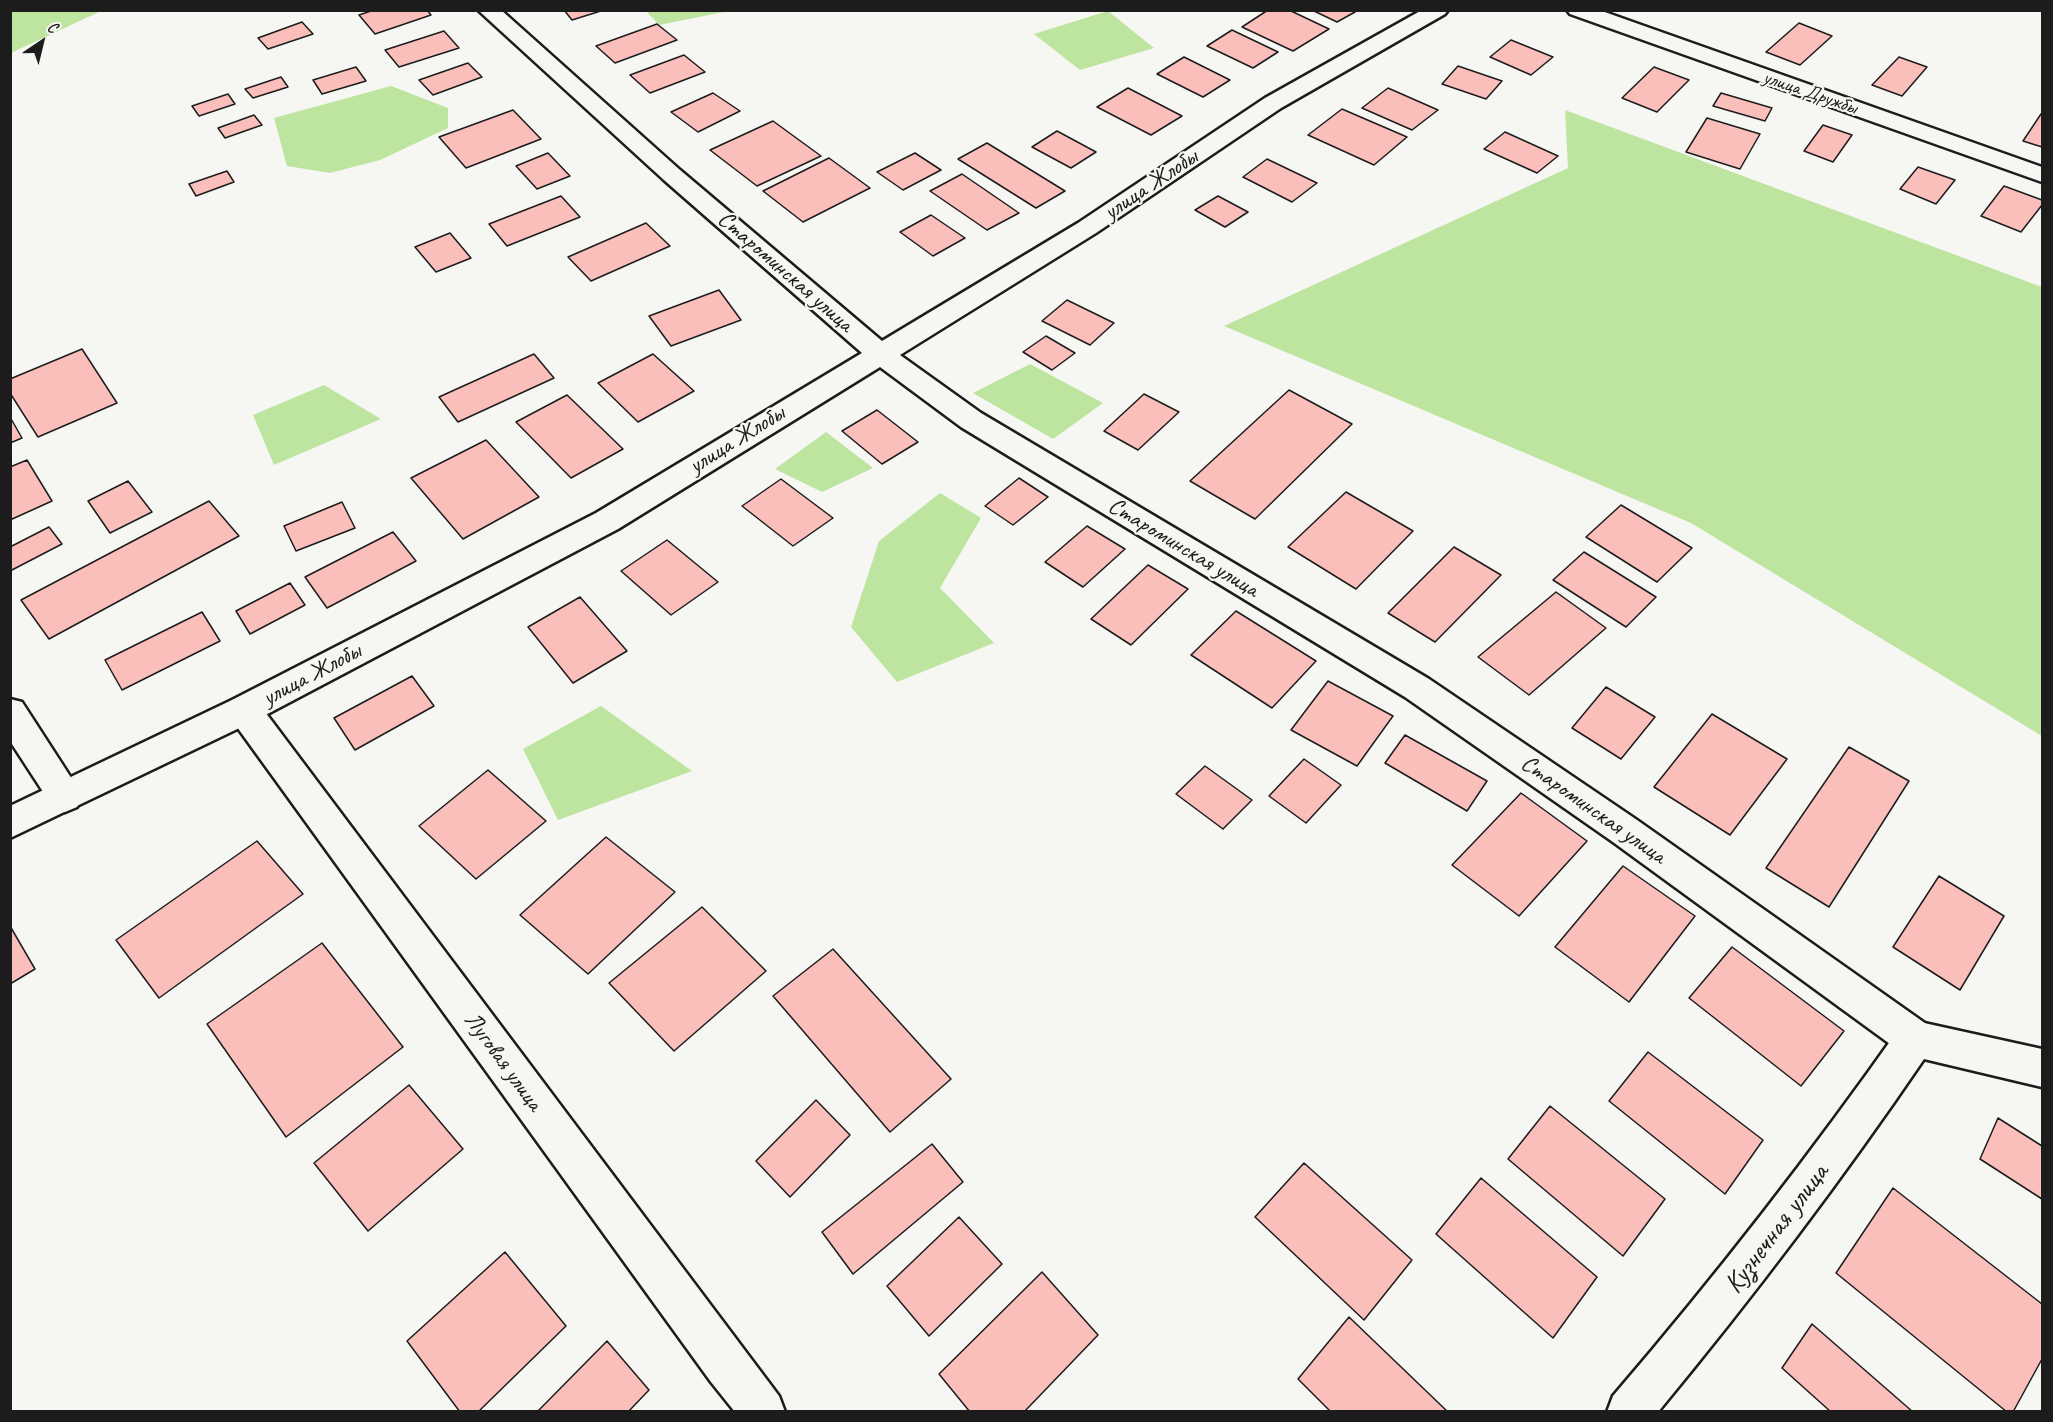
<!DOCTYPE html>
<html>
<head>
<meta charset="utf-8">
<style>
  body { margin:0 }
  #map { position:relative; width:2053px; height:1422px; overflow:hidden; background:#f6f6f2; font-family:Caveat,sans-serif }
  canvas { display:block }
  .frame { position:absolute; inset:0; border:12px solid #1c1c1c; pointer-events:none }
  .north { position:absolute; left:12px; top:12px; width:60px; height:60px; -webkit-text-stroke:4px #f6f6f2; paint-order:stroke; rotate:35deg; font-size:16px; font-weight:700; line-height:24px; text-align:center; color:#1c1c1c }
  .north::after { content:''; display:block; margin:auto; width:21px; height:27px; background:#1c1c1c; clip-path:polygon(50% 0,100% 100%,50% 72%,0 100%) }
</style>
</head>
<body>
<div id="map">
<canvas width="2053" height="1422"></canvas>
<div class="frame"></div>
<div class="north">С</div>
</div>
<script>
const context = document.querySelector('canvas').getContext('2d');
context.lineJoin = 'round';
function fill(path, color) {
  context.fillStyle = color;
  context.fill(path, 'evenodd');
}
function trace(path, color, width, dash) {
  context.strokeStyle = color;
  context.lineWidth = width;
  context.lineCap = dash ? 'butt' : 'round';
  context.setLineDash(dash || []);
  context.stroke(path);
}
function label(font, color, halo, rows, align = 'center') {
  context.font = font + ' Caveat,sans-serif';
  context.lineWidth = 4.5;
  context.setLineDash([]);
  context.textBaseline = 'middle';
  context.strokeStyle = halo;
  context.fillStyle = color;
  for (const [text, x, y, turn = 0] of rows) {
    context.save();
    context.translate(x, y);
    context.rotate((+turn || 0) * Math.PI / 180);
    context.textAlign = isNaN(turn) ? turn : align;
    if (halo) context.strokeText(text, 0, 0);
    context.fillText(text, 0, 0);
    context.restore();
  }
}
const green = new Path2D(`
  M 11,10 L 101,10 L 101,11 L 11,53 Z
  M 646,11 L 729,11 L 659,25 Z
  M 1108,11 L 1154,48 L 1080,70 L 1034,34 Z
  M 391,86 L 448,108 L 448,128 L 380,160 L 330,173 L 287,166 L 274,118 Z
  M 1565,110 L 2042,287 L 2042,736 L 1691,523 L 1224,326 L 1568,168 Z
  M 1030,364 L 1103,403 L 1053,439 L 973,393 Z
  M 324,385 L 381,419 L 274,465 L 253,415 Z
  M 826,432 L 873,468 L 822,492 L 775,469 Z
  M 940,493 L 981,518 L 940,588 L 994,643 L 897,682 L 851,627 L 879,541 Z
  M 601,706 L 692,771 L 558,820 L 523,749 Z`);
const building = new Path2D(`
  M 374,10 L 427,10 L 431,15 L 375,34 L 359,15 Z
  M 564,10 L 604,10 L 572,20 Z
  M 1268,10 L 1289,10 L 1329,29 L 1293,51 L 1242,27 Z
  M 1312,10 L 1352,10 L 1355,12 L 1337,22 Z
  M 302,22 L 313,34 L 268,49 L 258,38 Z
  M 1799,23 L 1832,36 L 1800,65 L 1766,52 Z
  M 657,24 L 677,40 L 615,63 L 596,46 Z
  M 1232,30 L 1278,52 L 1253,68 L 1207,46 Z
  M 444,31 L 459,48 L 399,67 L 385,50 Z
  M 1511,40 L 1553,57 L 1531,75 L 1490,57 Z
  M 684,55 L 705,72 L 650,93 L 630,75 Z
  M 1184,57 L 1230,80 L 1203,97 L 1157,74 Z
  M 1899,57 L 1927,67 L 1902,96 L 1872,85 Z
  M 468,63 L 482,77 L 433,95 L 419,80 Z
  M 1458,66 L 1502,81 L 1486,99 L 1442,84 Z
  M 356,67 L 366,81 L 322,94 L 313,80 Z
  M 1654,67 L 1689,80 L 1657,112 L 1622,98 Z
  M 281,77 L 288,87 L 253,98 L 245,89 Z
  M 1128,88 L 1182,116 L 1151,135 L 1097,107 Z
  M 1388,88 L 1438,110 L 1412,130 L 1362,108 Z
  M 713,93 L 740,111 L 698,132 L 671,112 Z
  M 1721,93 L 1772,108 L 1765,121 L 1713,106 Z
  M 228,94 L 235,104 L 199,116 L 192,106 Z
  M 1342,109 L 1407,137 L 1374,165 L 1308,135 Z
  M 513,110 L 541,139 L 466,168 L 439,137 Z
  M 2041,114 L 2042,115 L 2042,147 L 2023,141 Z
  M 254,115 L 262,125 L 225,138 L 218,128 Z
  M 1707,118 L 1760,134 L 1740,169 L 1686,152 Z
  M 773,121 L 821,156 L 757,186 L 710,150 Z
  M 1823,125 L 1852,135 L 1833,162 L 1804,151 Z
  M 1057,131 L 1096,152 L 1071,168 L 1032,147 Z
  M 1505,132 L 1558,156 L 1537,173 L 1484,149 Z
  M 987,143 L 1065,191 L 1036,208 L 958,159 Z
  M 548,153 L 570,176 L 537,189 L 516,166 Z
  M 915,153 L 941,170 L 903,190 L 877,172 Z
  M 829,158 L 870,188 L 803,222 L 763,191 Z
  M 1267,159 L 1317,183 L 1292,202 L 1243,177 Z
  M 1918,167 L 1955,180 L 1936,204 L 1900,189 Z
  M 227,171 L 234,182 L 196,196 L 189,184 Z
  M 962,174 L 1019,213 L 987,230 L 930,191 Z
  M 2004,186 L 2042,200 L 2042,205 L 2021,232 L 1981,216 Z
  M 561,196 L 580,217 L 507,246 L 489,224 Z
  M 1218,196 L 1248,212 L 1225,227 L 1195,210 Z
  M 931,215 L 965,238 L 933,256 L 900,232 Z
  M 646,223 L 670,246 L 591,281 L 568,257 Z
  M 450,233 L 471,258 L 436,272 L 415,247 Z
  M 719,290 L 741,320 L 671,346 L 649,316 Z
  M 1067,300 L 1114,323 L 1090,345 L 1042,321 Z
  M 1046,336 L 1075,353 L 1052,370 L 1023,352 Z
  M 82,349 L 117,403 L 38,437 L 10,393 L 10,379 Z
  M 534,354 L 554,378 L 458,422 L 439,397 Z
  M 653,354 L 694,391 L 638,422 L 598,383 Z
  M 1289,390 L 1352,424 L 1255,519 L 1190,481 Z
  M 1144,394 L 1179,412 L 1138,450 L 1104,431 Z
  M 567,395 L 623,449 L 571,478 L 516,422 Z
  M 877,410 L 918,442 L 882,464 L 842,431 Z
  M 10,417 L 22,438 L 10,443 Z
  M 486,440 L 539,497 L 463,539 L 411,478 Z
  M 27,460 L 52,501 L 10,520 L 10,467 Z
  M 1019,478 L 1048,497 L 1013,525 L 985,506 Z
  M 781,479 L 833,518 L 793,546 L 742,506 Z
  M 128,481 L 152,512 L 110,533 L 88,501 Z
  M 1346,492 L 1413,531 L 1356,589 L 1288,547 Z
  M 209,501 L 239,536 L 49,639 L 21,600 Z
  M 342,502 L 355,528 L 296,551 L 284,526 Z
  M 1621,505 L 1692,548 L 1657,582 L 1586,537 Z
  M 1087,526 L 1125,549 L 1083,587 L 1045,562 Z
  M 49,527 L 62,544 L 10,571 L 10,547 Z
  M 393,532 L 416,561 L 327,608 L 305,577 Z
  M 667,540 L 718,582 L 671,615 L 621,571 Z
  M 1454,547 L 1501,575 L 1435,642 L 1388,613 Z
  M 1584,552 L 1656,597 L 1626,627 L 1553,580 Z
  M 1148,565 L 1188,589 L 1131,645 L 1091,619 Z
  M 290,583 L 305,605 L 250,634 L 236,611 Z
  M 1556,592 L 1606,628 L 1529,695 L 1478,657 Z
  M 580,597 L 627,651 L 573,683 L 528,627 Z
  M 1236,611 L 1316,661 L 1272,708 L 1191,655 Z
  M 202,612 L 220,641 L 122,690 L 105,660 Z
  M 412,676 L 434,706 L 355,750 L 334,718 Z
  M 1328,681 L 1393,716 L 1357,766 L 1291,730 Z
  M 1606,687 L 1655,717 L 1621,759 L 1572,728 Z
  M 1712,714 L 1787,759 L 1730,835 L 1654,787 Z
  M 1405,735 L 1487,781 L 1467,811 L 1385,763 Z
  M 1849,747 L 1909,781 L 1829,907 L 1766,868 Z
  M 1304,759 L 1341,785 L 1306,823 L 1269,796 Z
  M 1205,766 L 1252,800 L 1223,829 L 1176,794 Z
  M 488,770 L 546,821 L 476,879 L 419,826 Z
  M 1521,793 L 1587,841 L 1519,916 L 1452,865 Z
  M 606,837 L 675,892 L 588,974 L 520,915 Z
  M 257,841 L 303,894 L 159,998 L 116,940 Z
  M 1623,866 L 1695,916 L 1629,1002 L 1555,947 Z
  M 1939,876 L 2004,916 L 1960,990 L 1893,947 Z
  M 702,907 L 766,971 L 674,1051 L 609,983 Z
  M 10,926 L 35,969 L 10,984 Z
  M 322,943 L 403,1047 L 286,1137 L 207,1024 Z
  M 1732,947 L 1844,1031 L 1801,1086 L 1689,998 Z
  M 833,949 L 951,1079 L 890,1132 L 773,996 Z
  M 1648,1052 L 1763,1140 L 1725,1194 L 1609,1101 Z
  M 409,1085 L 463,1149 L 368,1231 L 314,1163 Z
  M 816,1100 L 850,1135 L 790,1197 L 756,1161 Z
  M 1550,1106 L 1665,1199 L 1623,1256 L 1508,1159 Z
  M 1998,1118 L 2042,1146 L 2042,1199 L 1980,1159 Z
  M 932,1144 L 963,1182 L 853,1274 L 822,1232 Z
  M 1304,1163 L 1412,1260 L 1364,1320 L 1255,1217 Z
  M 1481,1178 L 1597,1277 L 1553,1338 L 1436,1234 Z
  M 1893,1188 L 2042,1304 L 2042,1359 L 2013,1412 L 2007,1412 L 1836,1273 Z
  M 959,1217 L 1002,1264 L 929,1336 L 887,1286 Z
  M 505,1252 L 566,1326 L 478,1412 L 460,1412 L 407,1341 Z
  M 1042,1272 L 1098,1335 L 1024,1412 L 970,1412 L 939,1374 Z
  M 1349,1317 L 1448,1412 L 1331,1412 L 1298,1379 Z
  M 1812,1324 L 1913,1412 L 1831,1412 L 1782,1368 Z
  M 607,1341 L 649,1390 L 628,1412 L 537,1412 Z`);
const minor = new Path2D(`
  M 1567,10 L 1599,10 L 2042,167 L 2042,182 L 1570,14 Z
  M 244,696 L 256,700 L 779,1396 L 785,1412 L 735,1412 L 711,1382 L 232,720 L 228,710 L 232,700 Z
  M 10,699 L 22,702 L 77,787 L 82,797 L 77,807 L 65,812 L 53,807 L 10,741 Z
  M 1915,1021 L 2042,1049 L 2042,1087 L 1924,1059 C 1841,1181 1752,1298 1658,1412 L 1607,1412 L 1613,1396 C 1715,1277 1811,1154 1901,1026 Z`);
const tertiary = new Path2D(`
  M 478,10 L 501,10 L 680,170 L 882,341 L 1078,223 L 1265,98 L 1422,10 L 1448,10 L 1445,14 L 1281,108 L 1096,233 L 900,355 L 981,413 L 1429,679 L 1637,820 L 1929,1026 L 1934,1039 L 1929,1052 L 1915,1057 L 1901,1052 L 1613,842 L 1405,697 L 961,427 L 880,367 L 618,529 L 256,720 L 10,838 L 10,806 L 232,700 L 596,513 L 862,353 L 664,180 Z`);
const farStreetnames = [
  ["улица Дружбы",1810,93,19]
];
const streetNames = [
  ["улица Жлобы",1151,185,-34],
  ["Староминская улица",785,272,41],
  ["улица Жлобы",737,440,-32],
  ["Староминская улица",1183,548,31],
  ["улица Жлобы",312,675,-28],
  ["Староминская улица",1593,810,35],
  ["Луговая улица",503,1062,54]
];
const nearStreetnames = [
  ["Кузнечная улица",1777,1229,-53]
];
fill(green, '#bde5a0');
fill(building, '#fabebb');
trace(building, '#1c1c1c', 1.5);
trace(minor, '#1c1c1c', 5);
trace(tertiary, '#1c1c1c', 5);
fill(minor, '#f6f6f2');
fill(tertiary, '#f6f6f2');
label('20px', '#1c1c1c', '#f6f6f2', farStreetnames);
label('24px', '#1c1c1c', '#f6f6f2', streetNames);
label('28px', '#1c1c1c', '#f6f6f2', nearStreetnames);
</script>
</body>
</html>
